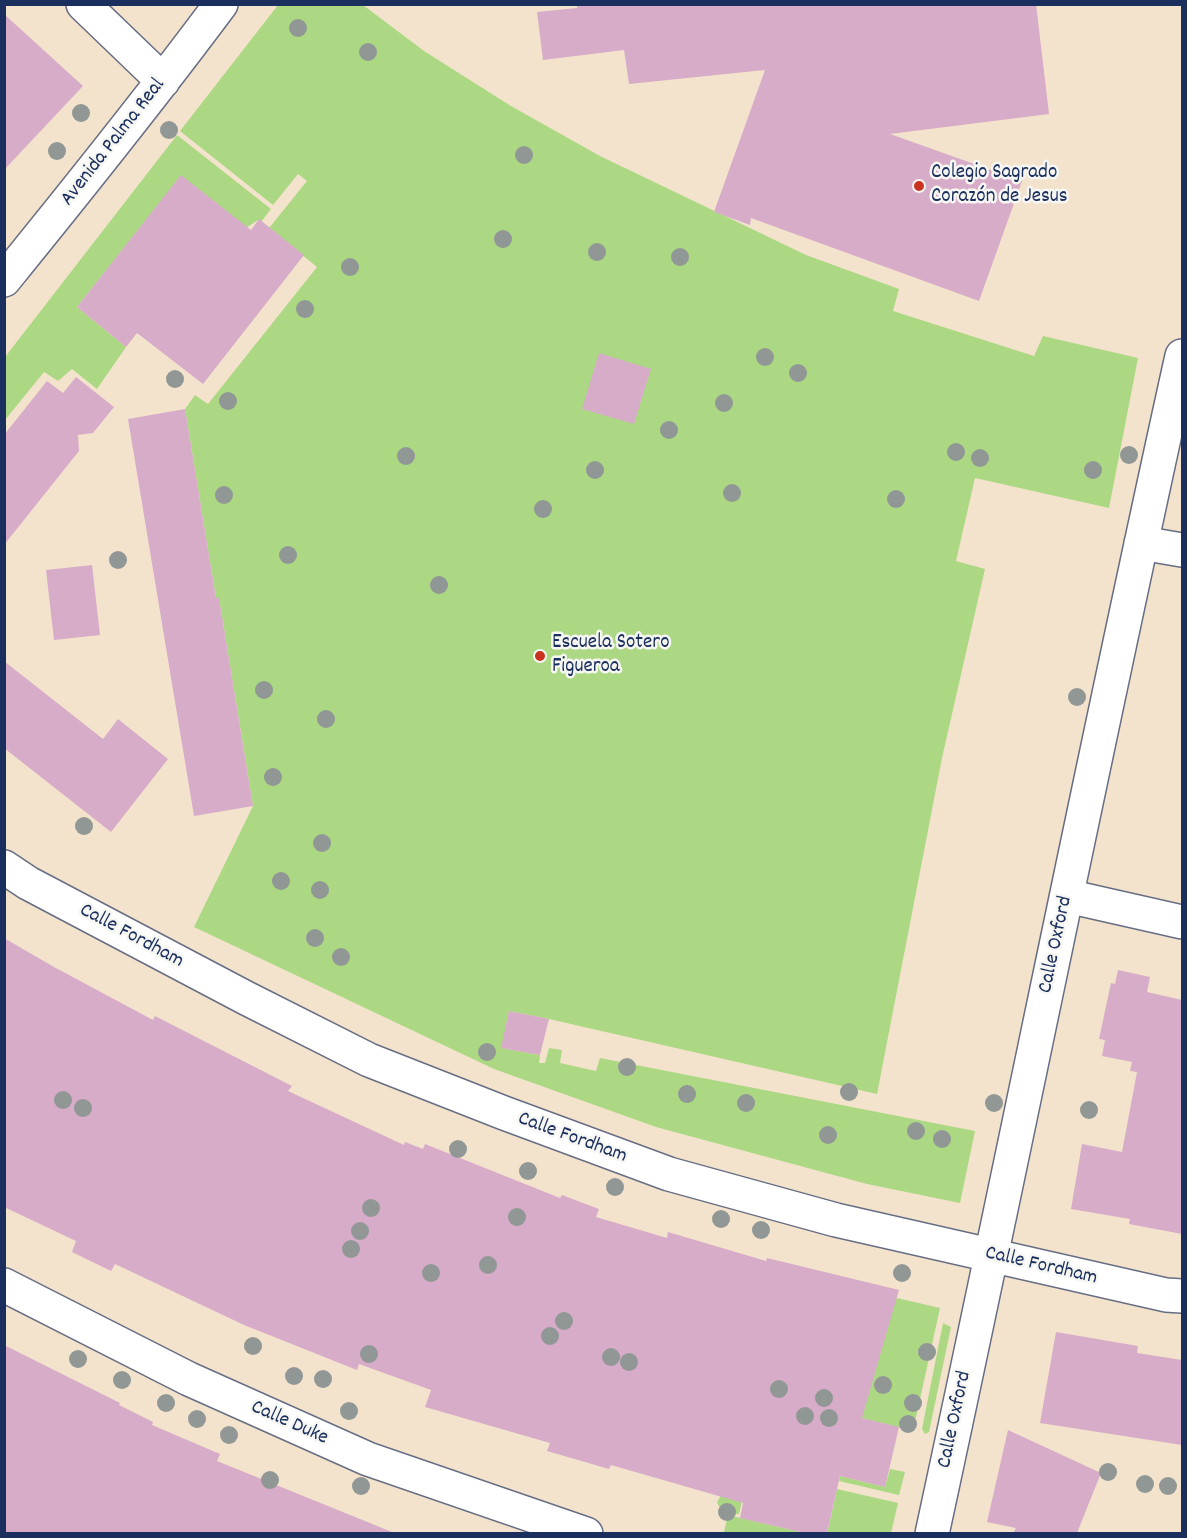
<!DOCTYPE html>
<html>
<head>
<meta charset="utf-8">
<style>
  body { margin:0 }
  #map { position:relative; width:1187px; height:1538px; overflow:hidden; background:#f3e3cc; font-family:Dekko,sans-serif }
  canvas { display:block }
  .frame { position:absolute; inset:0; border:6px solid #1b2f5e; pointer-events:none }
</style>
</head>
<body>
<div id="map">
<canvas width="1187" height="1538"></canvas>
<div class="frame"></div>
</div>
<script>
const context = document.querySelector('canvas').getContext('2d');
context.lineJoin = 'round';
function fill(path, color) {
  context.fillStyle = color;
  context.fill(path, 'evenodd');
}
function trace(path, color, width, dash) {
  context.strokeStyle = color;
  context.lineWidth = width;
  context.lineCap = dash ? 'butt' : 'round';
  context.setLineDash(dash || []);
  context.stroke(path);
}
function label(font, color, halo, rows, align = 'center') {
  context.font = font + ' Dekko,sans-serif';
  context.lineWidth = 5;
  context.setLineDash([]);
  context.textBaseline = 'middle';
  context.strokeStyle = halo;
  context.fillStyle = color;
  for (const [text, x, y, turn = 0] of rows) {
    context.save();
    context.translate(x, y);
    context.rotate((+turn || 0) * Math.PI / 180);
    context.textAlign = isNaN(turn) ? turn : align;
    if (halo) context.strokeText(text, 0, 0);
    context.fillText(text, 0, 0);
    context.restore();
  }
}
const green = new Path2D(`
  M 278,5 L 363,5 L 424,51 L 511,106 L 600,156 L 806,255 L 899,289 L 893,311 L 1034,356 L 1043,336 L 1138,358 L 1109,508 L 975,478 L 956,561 L 985,569 L 942,758 L 877,1094 L 549,1019 L 509,1011 L 502,1048 L 540,1055 L 539,1063 L 545,1063 L 549,1048 L 562,1050 L 560,1063 L 596,1071 L 600,1058 L 975,1131 L 960,1203 L 867,1184 L 656,1127 L 494,1069 L 194,927 L 253,806 L 219,598 L 216,598 L 185,409 L 195,395 L 208,404 L 317,267 L 269,228 L 307,181 L 298,174 L 273,205 L 180,131 Z
  M 177,135 L 271,209 L 261,222 L 258,220 L 246,228 L 181,176 L 77,307 L 126,347 L 97,389 L 72,369 L 58,381 L 44,372 L 5,420 L 5,357 Z
  M 897,1298 L 940,1308 L 913,1431 L 850,1415 L 751,1463 L 739,1514 C 728,1514 721,1513 717,1502 L 720,1497 L 733,1452 Z
  M 943,1323 L 951,1327 L 929,1432 L 925,1434 L 922,1429 Z
  M 890,1469 L 905,1472 L 899,1495 L 839,1481 L 840,1476 L 885,1487 Z
  M 837,1489 L 898,1503 L 891,1533 L 827,1534 Z
  M 728,1515 L 805,1533 L 730,1534 L 724,1532 Z`);
const building = new Path2D(`
  M 577,4 L 1036,4 L 1049,114 L 890,134 L 1022,181 L 979,301 L 751,218 L 750,225 L 714,212 L 765,70 L 629,84 L 624,50 L 543,60 L 537,12 L 577,8 Z
  M 4,14 L 83,86 L 4,170 Z
  M 181,175 L 251,230 L 259,219 L 304,255 L 203,384 L 137,333 L 126,347 L 77,307 Z
  M 599,353 L 651,369 L 634,424 L 582,409 Z
  M 76,377 L 114,407 L 93,433 L 78,435 L 79,451 L 4,545 L 4,435 L 47,381 L 63,393 Z
  M 185,409 L 216,598 L 219,598 L 253,806 L 194,816 L 128,419 Z
  M 92,565 L 100,635 L 54,640 L 46,570 Z
  M 4,661 L 103,739 L 118,719 L 168,759 L 111,832 L 4,748 Z
  M 4,938 L 54,967 L 153,1020 L 155,1016 L 292,1086 L 288,1091 L 404,1145 L 405,1142 L 423,1149 L 425,1144 L 560,1198 L 562,1195 L 599,1209 L 596,1217 L 667,1238 L 668,1232 L 766,1261 L 767,1258 L 899,1290 L 862,1418 L 899,1427 L 885,1487 L 840,1476 L 827,1533 L 805,1533 L 740,1518 L 743,1503 L 611,1465 L 609,1469 L 547,1451 L 550,1443 L 425,1407 L 431,1390 L 359,1364 L 357,1370 L 244,1325 L 115,1264 L 111,1271 L 72,1252 L 76,1241 L 4,1207 Z
  M 1118,970 L 1150,977 L 1147,992 L 1182,1000 L 1182,1234 L 1129,1224 L 1130,1219 L 1071,1209 L 1082,1144 L 1122,1152 L 1137,1072 L 1130,1071 L 1132,1062 L 1102,1056 L 1105,1040 L 1099,1039 L 1111,983 L 1115,984 Z
  M 509,1011 L 549,1019 L 540,1055 L 501,1048 Z
  M 1056,1332 L 1138,1346 L 1137,1353 L 1182,1360 L 1182,1445 L 1040,1423 Z
  M 4,1345 L 120,1403 L 119,1405 L 153,1422 L 152,1425 L 220,1454 L 217,1461 L 392,1532 L 392,1533 L 4,1533 Z
  M 1008,1430 L 1101,1473 L 1077,1533 L 1013,1533 L 1016,1528 L 987,1522 Z`);
const minor = new Path2D(`
  M 83,4 L 163,81
  M 4,280 C 78,189 151,98 221,4
  M 1141,543 L 1182,550
  M 4,867 L 28,883 L 246,998 L 369,1060 L 504,1113 L 669,1174 L 836,1220 L 1166,1295 L 1182,1296
  M 1067,896 L 1182,922
  M 4,1285 L 189,1379 L 368,1459 L 586,1534
  M 932,1534 C 1017,1141 1095,748 1182,356`);
const trees = [
  [298,28],
  [368,52],
  [81,113],
  [169,130],
  [57,151],
  [524,155],
  [503,239],
  [597,252],
  [680,257],
  [350,267],
  [305,309],
  [765,357],
  [798,373],
  [175,379],
  [228,401],
  [724,403],
  [669,430],
  [956,452],
  [1129,455],
  [406,456],
  [980,458],
  [595,470],
  [1093,470],
  [732,493],
  [224,495],
  [896,499],
  [543,509],
  [288,555],
  [118,560],
  [439,585],
  [264,690],
  [1077,697],
  [326,719],
  [273,777],
  [84,826],
  [322,843],
  [281,881],
  [320,890],
  [315,938],
  [341,957],
  [487,1052],
  [627,1067],
  [849,1092],
  [687,1094],
  [63,1100],
  [746,1103],
  [994,1103],
  [83,1108],
  [1089,1110],
  [916,1131],
  [828,1135],
  [942,1139],
  [458,1149],
  [528,1171],
  [615,1187],
  [371,1208],
  [517,1217],
  [721,1219],
  [761,1230],
  [360,1231],
  [351,1249],
  [488,1265],
  [431,1273],
  [902,1273],
  [564,1321],
  [550,1336],
  [253,1346],
  [927,1352],
  [369,1354],
  [611,1357],
  [78,1359],
  [629,1362],
  [294,1376],
  [323,1379],
  [122,1380],
  [883,1385],
  [779,1389],
  [824,1398],
  [166,1403],
  [913,1403],
  [349,1411],
  [805,1416],
  [829,1418],
  [197,1419],
  [908,1424],
  [229,1435],
  [1108,1472],
  [270,1480],
  [1145,1484],
  [361,1486],
  [1168,1486],
  [727,1512]
];
const markers = [
  [919,186,6,"#c8321e"],
  [540,656,6,"#c8321e"]
];
const streetNames = [
  ["Avenida Palma Real",114,143,-52],
  ["Calle Fordham",131,937,28],
  ["Calle Oxford",1057,945,-78],
  ["Calle Fordham",572,1139,20],
  ["Calle Fordham",1041,1267,13],
  ["Calle Oxford",956,1420,-78],
  ["Calle Duke",289,1424,24]
];
const poiNames = [
  ["Colegio Sagrado",931,174],
  ["Corazón de Jesus",931,198],
  ["Escuela Sotero",552,644],
  ["Figueroa",552,668]
];
fill(green, '#acd884');
fill(building, '#d7acc8');
trace(minor, '#676e84', 36);
trace(minor, '#fff', 33);
context.fillStyle = '#909795';
for (const [x, y] of trees) {
  context.beginPath();
  context.arc(x, y, 9, 0, 2 * Math.PI);
  context.fill();
}
for (const [x, y, r, color] of markers) {
  const dot = new Path2D();
  dot.arc(x, y, r, 0, 2 * Math.PI);
  context.fillStyle = color;
  context.fill(dot);
  trace(dot, '#f6f6f2', 2);
}
label('21px', '#1b2f5e', '#f6f6f2', streetNames);
label('21px', '#1b2f5e', '#f6f6f2', poiNames, 'left');
</script>
</body>
</html>
